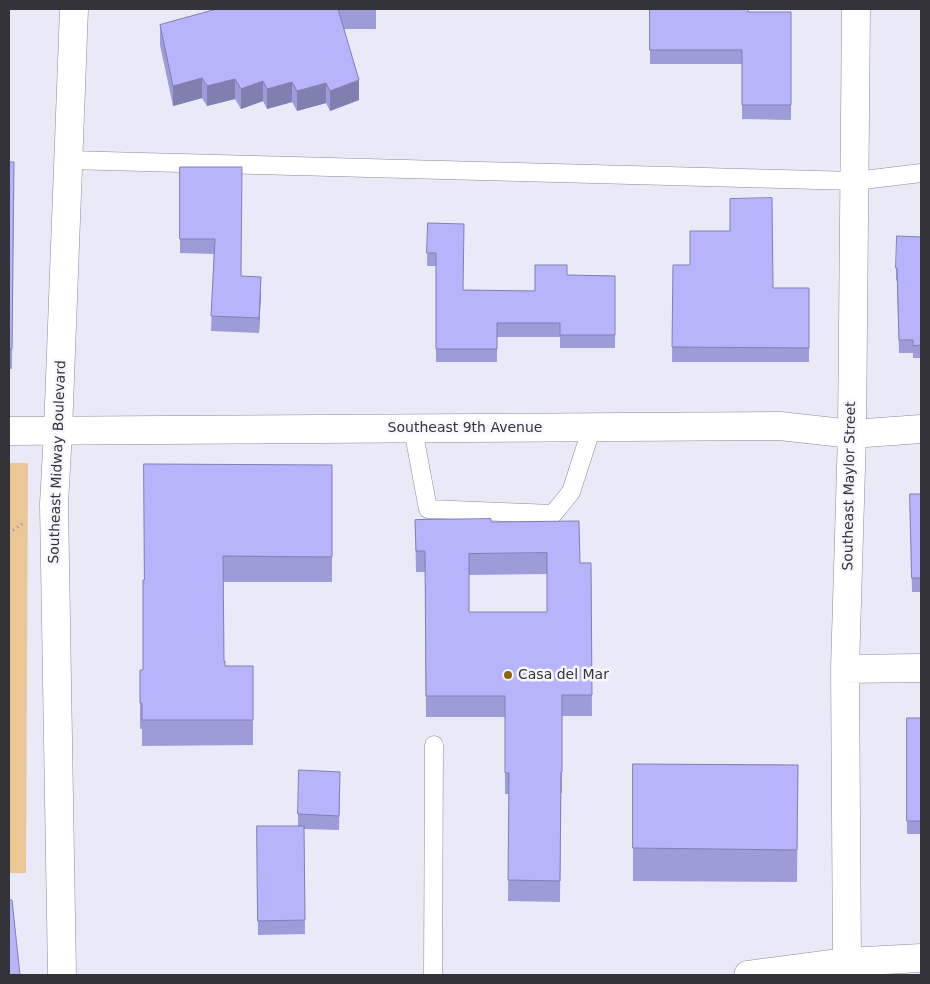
<!DOCTYPE html>
<html>
<head>
<meta charset="utf-8">
<style>
  body { margin:0 }
  #map { position:relative; width:930px; height:984px; overflow:hidden; background:#e9e9f8; font-family:"DejaVu Sans",sans-serif }
  canvas { display:block }
  .frame { position:absolute; inset:0; border:10px solid #333339; pointer-events:none }
</style>
</head>
<body>
<div id="map">
<canvas width="930" height="984"></canvas>
<div class="frame"></div>
</div>
<script>
const context = document.querySelector('canvas').getContext('2d');
context.lineJoin = 'round';
function fill(path, color) {
  context.fillStyle = color;
  context.fill(path, 'evenodd');
}
function trace(path, color, width, dash) {
  context.strokeStyle = color;
  context.lineWidth = width;
  context.lineCap = dash ? 'butt' : 'round';
  context.setLineDash(dash || []);
  context.stroke(path);
}
function label(font, color, halo, rows, align = 'center') {
  context.font = font + ' "DejaVu Sans",sans-serif';
  context.lineWidth = 5;
  context.setLineDash([]);
  context.textBaseline = 'middle';
  context.strokeStyle = halo;
  context.fillStyle = color;
  for (const [text, x, y, turn = 0] of rows) {
    context.save();
    context.translate(x, y);
    context.rotate((+turn || 0) * Math.PI / 180);
    context.textAlign = isNaN(turn) ? turn : align;
    if (halo) context.strokeText(text, 0, 0);
    context.fillText(text, 0, 0);
    context.restore();
  }
}
const green = new Path2D(`
  M 9,463 L 28,463 L 26,873 L 9,873 Z`);
const path = new Path2D(`
  M 9,533 L 22,524`);
const service = new Path2D(`
  M 68,160 L 855,181 L 921,173
  M 413,429 L 428,509 L 553,514 L 571,492 L 592,427
  M 433,975 L 434,745`);
const minor = new Path2D(`
  M 9,431 L 780,426 L 852,434 L 921,429
  M 845,669 L 921,668
  M 847,962 L 845,669 L 852,434 L 856,9`);
const tertiary = new Path2D(`
  M 62,975 L 54,504 L 58,431 L 74,9`);
const secondary = new Path2D(`
  M 748,975 L 847,962 L 921,958`);
const wall = new Path2D(`
  M 217,9 L 376,9 L 376,29 L 344,29 L 359,100 L 330,111 L 326,103 L 297,111 L 292,102 L 267,109 L 263,101 L 241,109 L 235,99 L 207,106 L 202,98 L 173,106 L 160,45 L 160,25 Z
  M 650,9 L 748,12 L 791,12 L 791,120 L 742,119 L 742,64 L 650,64 Z
  M 9,162 L 14,162 L 12,369 L 9,369 Z
  M 180,167 L 241,276 L 261,291 L 259,333 L 211,331 L 214,254 L 180,253 Z
  M 428,223 L 463,290 L 535,291 L 567,275 L 615,276 L 615,348 L 560,348 L 560,337 L 497,337 L 497,362 L 436,362 L 436,266 L 427,266 Z
  M 921,237 L 921,358 L 913,358 L 913,353 L 899,353 L 897,281 L 896,280 L 896,268 Z
  M 673,265 L 773,288 L 809,288 L 809,362 L 672,362 Z
  M 332,465 L 332,582 L 223,582 L 224,661 L 225,666 L 253,666 L 253,745 L 142,746 L 142,729 L 140,729 L 140,670 L 143,670 L 144,580 Z
  M 921,494 L 921,592 L 912,592 L 910,509 Z
  M 415,520 L 491,522 L 580,563 L 591,563 L 592,716 L 562,716 L 562,793 L 561,793 L 560,902 L 508,901 L 509,794 L 505,794 L 505,717 L 426,717 L 425,572 L 416,572 ZM 547,574 L 547,612 L 469,612 L 469,575 Z
  M 907,718 L 921,718 L 921,834 L 907,834 Z
  M 633,764 L 798,765 L 797,882 L 633,881 Z
  M 340,786 L 339,830 L 304,829 L 305,934 L 258,935 L 257,826 L 298,826 L 298,814 Z`);
const shadedWall = new Path2D(`
  M 202,78 L 202,98 L 173,106 L 173,86 Z
  M 235,79 L 235,99 L 207,106 L 207,86 Z
  M 359,80 L 359,100 L 330,111 L 330,91 Z
  M 263,81 L 263,101 L 241,109 L 241,89 Z
  M 292,82 L 292,102 L 267,109 L 267,89 Z
  M 326,83 L 326,103 L 297,111 L 297,91 Z
  M 261,277 L 261,291 L 259,333 L 259,318 Z`);
const building = new Path2D(`
  M 217,9 L 376,9 L 338,9 L 359,80 L 330,91 L 326,83 L 297,91 L 292,82 L 267,89 L 263,81 L 241,89 L 235,79 L 207,86 L 202,78 L 173,86 L 160,25 Z
  M 650,9 L 748,9 L 748,12 L 791,12 L 791,105 L 742,105 L 742,50 L 650,50 Z
  M 9,162 L 14,162 L 12,349 L 9,349 Z
  M 180,167 L 242,167 L 241,276 L 261,277 L 259,318 L 211,316 L 215,239 L 180,239 Z
  M 772,198 L 773,288 L 809,288 L 809,348 L 672,347 L 673,265 L 690,265 L 690,231 L 730,231 L 730,199 Z
  M 428,223 L 464,224 L 463,290 L 535,291 L 535,265 L 567,265 L 567,275 L 615,276 L 615,335 L 560,335 L 560,323 L 497,323 L 497,349 L 436,349 L 436,253 L 427,253 Z
  M 897,236 L 921,237 L 921,345 L 913,346 L 913,340 L 899,340 L 897,268 L 896,268 Z
  M 144,464 L 332,465 L 332,557 L 223,556 L 224,661 L 225,661 L 225,666 L 253,666 L 253,720 L 142,720 L 142,703 L 140,703 L 140,670 L 143,670 L 143,580 L 144,580 Z
  M 910,494 L 921,494 L 921,578 L 912,578 Z
  M 491,519 L 491,522 L 579,521 L 580,563 L 591,563 L 592,695 L 562,695 L 562,772 L 561,772 L 560,881 L 508,880 L 509,773 L 505,773 L 505,696 L 426,696 L 425,551 L 416,551 L 415,520 ZM 547,553 L 547,612 L 469,612 L 469,554 Z
  M 907,718 L 921,718 L 921,821 L 907,821 Z
  M 633,764 L 798,765 L 797,850 L 633,848 Z
  M 299,770 L 340,772 L 339,816 L 298,814 Z
  M 257,826 L 304,826 L 305,920 L 258,921 Z
  M 9,900 L 12,900 L 20,975 L 9,975 Z`);
const markers = [
  [508,675,5,"#91630f"]
];
const streetNames = [
  ["Southeast 9th Avenue",465,428],
  ["Southeast Midway Boulevard",58,462,-88],
  ["Southeast Maylor Street",850,486,-89]
];
const poiNames = [
  ["Casa del Mar",518,675]
];
fill(green, '#ebc796');
trace(service, '#8a8a98', 19);
trace(minor, '#8a8a98', 29);
trace(tertiary, '#8a8a98', 29);
trace(secondary, '#8a8a98', 29);
trace(path, '#8c8c97', 3, [1, 4]);
trace(service, '#fff', 18);
trace(minor, '#fff', 28);
trace(tertiary, '#fff', 28);
trace(secondary, '#fff', 28);
fill(wall, '#9e9bd9');
fill(shadedWall, '#817eb0');
fill(building, '#b8b4fc');
trace(building, '#817eb0', 1);
for (const [x, y, r, color] of markers) {
  const dot = new Path2D();
  dot.arc(x, y, r, 0, 2 * Math.PI);
  context.fillStyle = color;
  context.fill(dot);
  trace(dot, '#f7f7fd', 2);
}
label('14px', '#333339', '#f7f7fd', streetNames);
label('14px', '#333339', '#f7f7fd', poiNames, 'left');
</script>
</body>
</html>
